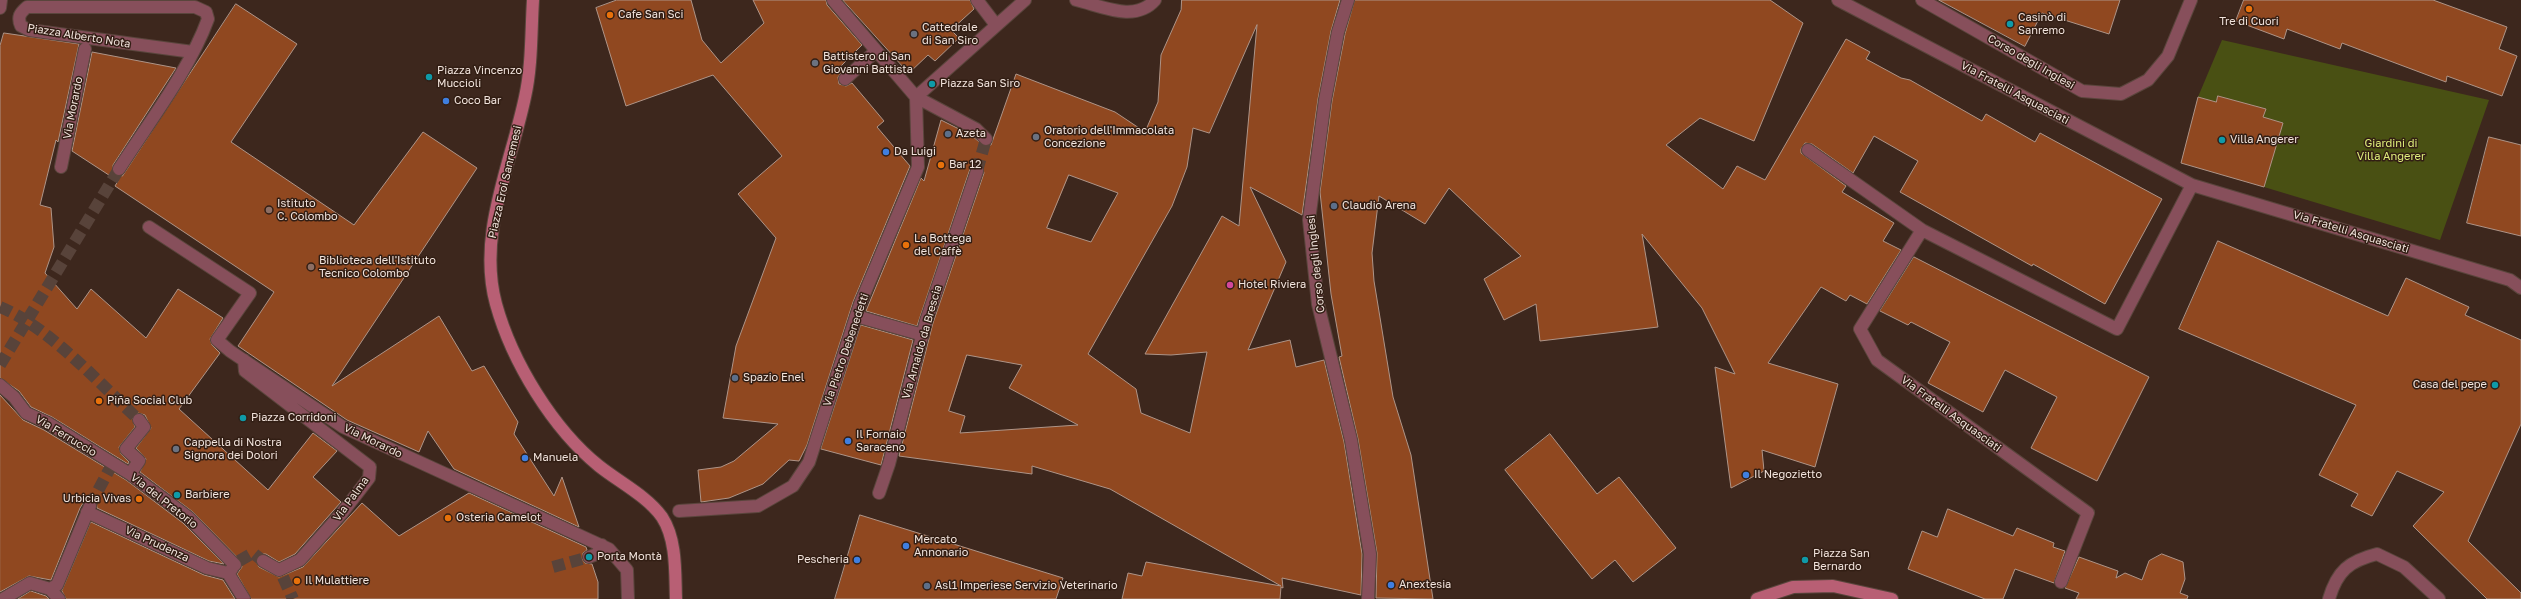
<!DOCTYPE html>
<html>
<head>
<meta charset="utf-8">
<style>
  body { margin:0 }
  canvas { display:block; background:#3d271d }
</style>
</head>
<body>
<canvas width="2521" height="599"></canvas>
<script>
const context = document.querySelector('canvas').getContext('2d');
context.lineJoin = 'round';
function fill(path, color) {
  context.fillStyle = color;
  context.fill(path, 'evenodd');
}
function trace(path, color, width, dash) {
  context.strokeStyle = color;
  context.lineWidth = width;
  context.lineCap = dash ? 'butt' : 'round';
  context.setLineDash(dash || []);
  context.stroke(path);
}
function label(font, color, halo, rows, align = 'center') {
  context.font = font + ' "Golos Text",sans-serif';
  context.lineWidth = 3;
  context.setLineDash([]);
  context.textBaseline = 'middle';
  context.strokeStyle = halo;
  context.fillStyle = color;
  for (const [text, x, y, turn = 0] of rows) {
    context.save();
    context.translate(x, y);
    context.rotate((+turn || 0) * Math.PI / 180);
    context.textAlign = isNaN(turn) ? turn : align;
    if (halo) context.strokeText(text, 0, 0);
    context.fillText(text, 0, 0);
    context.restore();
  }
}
const green = new Path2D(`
  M 2222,40 L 2489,100 L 2440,240 L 2264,187 L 2283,123 L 2263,117 L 2266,109 L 2218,96 L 2216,102 L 2198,97 Z`);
const building = new Path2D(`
  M 617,0 L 691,0 L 702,40 L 721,63 L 764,23 L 753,0 L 826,0 L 827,5 L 862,45 L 839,68 L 842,72 L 838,77 L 839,84 L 846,86 L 852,83 L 884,121 L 877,127 L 910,166 L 853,302 L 807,445 L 799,461 L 789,460 L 763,484 L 729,498 L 701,502 L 698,470 L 721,467 L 734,461 L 778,424 L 723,418 L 736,346 L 776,238 L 738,194 L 782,156 L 713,75 L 626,106 L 596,8 Z
  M 843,0 L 970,0 L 974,9 L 951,30 L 959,38 L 935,61 L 928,55 L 909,73 Z
  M 1182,0 L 1340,0 L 1331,31 L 1318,99 L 1302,215 L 1250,187 L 1286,262 L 1248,350 L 1290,340 L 1296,367 L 1324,360 L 1344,442 L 1362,554 L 1361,595 L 1282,578 L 1283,588 L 1281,587 L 1280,599 L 1122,599 L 1128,573 L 1142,576 L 1146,562 L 1281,586 L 1110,489 L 1032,466 L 1032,474 L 899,456 L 933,323 L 984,173 L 982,166 L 975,164 L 970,169 L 917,326 L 866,311 L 921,178 L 924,181 L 941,120 L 971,135 L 984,146 L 991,145 L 1016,74 L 1115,112 L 1145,132 L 1158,102 L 1161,55 L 1181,10 ZM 1257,25 L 1239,226 L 1222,216 L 1145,354 L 1171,355 L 1207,352 L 1190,433 L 1141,413 L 1136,389 L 1088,354 L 1172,206 L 1187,167 L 1193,128 L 1209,133 ZM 1069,175 L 1118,193 L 1091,242 L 1047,228 ZM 967,355 L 1022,365 L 1009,388 L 1078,425 L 960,433 L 965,416 L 949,411 Z
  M 1355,0 L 1770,0 L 1803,23 L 1754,141 L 1700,118 L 1666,145 L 1723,189 L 1737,166 L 1765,180 L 1846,39 L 1870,52 L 1866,59 L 1901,78 L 1910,80 L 1982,121 L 1986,114 L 2035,142 L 2040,133 L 2162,199 L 2105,304 L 2033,264 L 2032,266 L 1900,192 L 1918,161 L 1874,136 L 1853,173 L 1812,144 L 1805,143 L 1801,149 L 1801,153 L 1846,186 L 1842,192 L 1894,223 L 1883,241 L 1901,250 L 1867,304 L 1850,295 L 1846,301 L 1821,287 L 1768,363 L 1838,384 L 1815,467 L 1762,450 L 1764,471 L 1731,488 L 1715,367 L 1735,374 L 1702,308 L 1642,234 L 1658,327 L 1540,341 L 1536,304 L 1504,320 L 1484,279 L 1521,256 L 1449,188 L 1425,224 L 1379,196 L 1372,253 L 1374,281 L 1393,397 L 1411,455 L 1433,599 L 1376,598 L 1377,553 L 1358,439 L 1339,357 L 1342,356 L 1331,294 L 1320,192 L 1332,101 L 1345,34 Z
  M 1939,0 L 2120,0 L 2109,34 L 2042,13 L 2025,46 Z
  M 2244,0 L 2433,0 L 2507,27 L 2499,49 L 2517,56 L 2502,96 L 2447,76 L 2446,82 L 2342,43 L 2340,49 L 2287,29 L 2284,39 L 2236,21 Z
  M 236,4 L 297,44 L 231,142 L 354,225 L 423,132 L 477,168 L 332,386 L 439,316 L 472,371 L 484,366 L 518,422 L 514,434 L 554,496 L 562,477 L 579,527 L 454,469 L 428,431 L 419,452 L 347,420 L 238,346 L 274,292 L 115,186 L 118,181 L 72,151 L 92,52 L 176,68 L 113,165 L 113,173 L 122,176 Z
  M 4,33 L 79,44 L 58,142 L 56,140 L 40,205 L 51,208 L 54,247 L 45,273 L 77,309 L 91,289 L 146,338 L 178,289 L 223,318 L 210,339 L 212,345 L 220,353 L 179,409 L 268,490 L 313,433 L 337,451 L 313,477 L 341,502 L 295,554 L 279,562 L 266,554 L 260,554 L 256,561 L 259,567 L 279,577 L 303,567 L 362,503 L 399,536 L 469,493 L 586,547 L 587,550 L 583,553 L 582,559 L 585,563 L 592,564 L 598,582 L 598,599 L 251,599 L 237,574 L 242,567 L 240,560 L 193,512 L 140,472 L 146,459 L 136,448 L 151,428 L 145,415 L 138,413 L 132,417 L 135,427 L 119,447 L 121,454 L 129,462 L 128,464 L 52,417 L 31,407 L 19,391 L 0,378 L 0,46 Z
  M 2218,96 L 2266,109 L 2263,117 L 2283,123 L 2264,187 L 2181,163 L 2198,97 L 2216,102 Z
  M 2489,137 L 2521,145 L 2521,236 L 2467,223 Z
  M 2218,241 L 2388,316 L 2406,278 L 2469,307 L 2465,315 L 2521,340 L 2521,424 L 2468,541 L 2521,593 L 2521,599 L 2487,599 L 2413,526 L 2444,492 L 2397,471 L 2372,516 L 2351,506 L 2358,494 L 2319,475 L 2356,405 L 2179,329 Z
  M 1914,257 L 2149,377 L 2097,481 L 2031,448 L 2057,397 L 2005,370 L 1983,412 L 1928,383 L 1950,342 L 1911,322 L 1908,325 L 1880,311 Z
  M 861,325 L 913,340 L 881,465 L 821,449 Z
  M 0,395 L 23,420 L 44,430 L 126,480 L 183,523 L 224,564 L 209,561 L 97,508 L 96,501 L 89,499 L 85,500 L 80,508 L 51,580 L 29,576 L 0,592 Z
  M 1550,434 L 1597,494 L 1619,477 L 1676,548 L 1633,582 L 1615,560 L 1592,579 L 1505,470 Z
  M 1948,509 L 2013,536 L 2017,528 L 2054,543 L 2053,547 L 2065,551 L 2054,583 L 2015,569 L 2003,599 L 1985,599 L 1908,569 L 1922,531 L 1937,537 Z
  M 860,515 L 1063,578 L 1056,599 L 835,599 Z
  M 91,522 L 204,575 L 223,580 L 235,599 L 66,599 L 62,591 Z
  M 2162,554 L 2183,562 L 2185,579 L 2180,593 L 2188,596 L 2187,599 L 2076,599 L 2079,593 L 2065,588 L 2079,557 L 2118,571 L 2116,578 L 2125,573 L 2142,580 L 2149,561 Z
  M 31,591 L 46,596 L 49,599 L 18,599 Z`);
const streetTunnel = new Path2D(`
  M 977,171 L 986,139
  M 0,307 C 49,327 100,384 139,420
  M 0,365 L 119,169
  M 90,506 L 110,468
  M 239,561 L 253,553 L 263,561
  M 553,567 L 589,557
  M 283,577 L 293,599
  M 236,599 L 237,599`);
const street = new Path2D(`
  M 833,0 L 916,97 L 1025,0
  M 977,0 L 996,25
  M 1076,0 C 1102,6 1135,23 1155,0
  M 1348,0 L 1338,32 L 1325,100 L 1309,220 L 1318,304 L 1351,440 L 1370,554 L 1368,599
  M 1838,0 L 2192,185 L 2510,280 L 2521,288
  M 1922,0 L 2082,91 L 2121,94 L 2148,80 L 2168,56 L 2191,0
  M 0,8 L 1,0
  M 845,79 L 876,51
  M 1808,150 L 1922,230 L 2117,329 L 2192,185
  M 61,167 L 85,49
  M 119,169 C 149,122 189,71 208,19 L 206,12 L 195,7 L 27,7 C 20,13 17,17 21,26 L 29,30 L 193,52
  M 149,227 L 250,293 L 217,340 L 230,351 L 343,427 L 609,549 L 627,570 L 628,599
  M 1922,230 L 1860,329 L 1877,360 L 2088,513 L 2061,582
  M 856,316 L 923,335
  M 244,360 L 245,371 L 370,467 L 369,478 L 342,513 L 300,560 L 279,570
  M 0,385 L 14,397 L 26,413 L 48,423 L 130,474 L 164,499 L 188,517 L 235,565
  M 130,474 L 139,461 L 126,449 L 144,427 L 139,420
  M 879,493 L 889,464 L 926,321 L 977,171
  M 679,511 L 758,506 L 793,486 L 809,462 L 860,304 L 918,167 L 916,97 L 976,129 L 986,139
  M 87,512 L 207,568 L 228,573
  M 589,557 L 597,554 L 602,545
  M 263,561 L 279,570
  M 232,569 L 228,573 L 244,599
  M 50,589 L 59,599
  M 3,599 L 30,583 L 50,589 L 57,585 L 90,506
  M 2329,599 C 2337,571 2349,561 2377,554 L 2404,567 L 2439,599`);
const secondary = new Path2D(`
  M 533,0 C 531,32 532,66 525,97 C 511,164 477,235 496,304 C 512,362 553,429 599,466 C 619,482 647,496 662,517 C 677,540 675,573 676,599
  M 1757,599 L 1793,587 L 1833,586 L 1892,599`);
const markers = [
  [2249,9,4,"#e8710a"],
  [610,15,4,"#e8710a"],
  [2010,24,4,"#0f9aa8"],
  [914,34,4,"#6b7280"],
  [815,63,4,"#6b7280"],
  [429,77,4,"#0f9aa8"],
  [932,84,4,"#0f9aa8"],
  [446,101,4,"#3f7fe0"],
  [948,134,4,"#5c6f8a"],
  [1036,137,4,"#6b7280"],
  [2222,140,4,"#0f9aa8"],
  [886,152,4,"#3f7fe0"],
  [941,165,4,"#e8710a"],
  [1334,206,4,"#5c6f8a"],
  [269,210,4,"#8d6e63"],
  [906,245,4,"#e8710a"],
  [311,267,4,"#8d6e63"],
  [1230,285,4,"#d1479c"],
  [735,378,4,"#5c6f8a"],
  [2495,385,4,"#0f9aa8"],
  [99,401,4,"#e8710a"],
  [243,418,4,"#0f9aa8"],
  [848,441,4,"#3f7fe0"],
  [176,449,4,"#6b7280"],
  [525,458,4,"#3f7fe0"],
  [1746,475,4,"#3f7fe0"],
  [177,495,4,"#0f9aa8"],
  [139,499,4,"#e8710a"],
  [448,518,4,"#e8710a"],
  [906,546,4,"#3f7fe0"],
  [589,557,4,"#0f9aa8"],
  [857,560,4,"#3f7fe0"],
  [1805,560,4,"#0f9aa8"],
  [297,581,4,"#e8710a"],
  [1391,585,4,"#3f7fe0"],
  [927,586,4,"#5c6f8a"]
];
const poiNames = [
  ["Cafe San Sci",618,15],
  ["Casinò di",2018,18],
  ["Sanremo",2018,31],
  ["Tre di Cuori",2249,22,"center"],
  ["Cattedrale",922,28],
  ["di San Siro",922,41],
  ["Battistero di San",823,57],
  ["Giovanni Battista",823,70],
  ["Piazza Vincenzo",437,71],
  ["Muccioli",437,84],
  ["Piazza San Siro",940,84],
  ["Coco Bar",454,101],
  ["Oratorio dell'Immacolata",1044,131],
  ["Concezione",1044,144],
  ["Azeta",956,134],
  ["Villa Angerer",2230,140],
  ["Da Luigi",894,152],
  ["Bar 12",949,165],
  ["Istituto",277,204],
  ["C. Colombo",277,217],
  ["Claudio Arena",1342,206],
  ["La Bottega",914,239],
  ["del Caffè",914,252],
  ["Biblioteca dell'Istituto",319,261],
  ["Tecnico Colombo",319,274],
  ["Hotel Riviera",1238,285],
  ["Spazio Enel",743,378],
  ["Casa del pepe",2487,385,"right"],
  ["Piña Social Club",107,401],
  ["Piazza Corridoni",251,418],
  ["Il Fornaio",856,435],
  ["Saraceno",856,448],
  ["Cappella di Nostra",184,443],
  ["Signora dei Dolori",184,456],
  ["Manuela",533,458],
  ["Il Negozietto",1754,475],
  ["Barbiere",185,495],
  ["Urbicia Vivas",131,499,"right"],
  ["Osteria Camelot",456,518],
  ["Mercato",914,540],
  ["Annonario",914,553],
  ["Piazza San",1813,554],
  ["Bernardo",1813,567],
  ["Porta Montà",597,557],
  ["Pescheria",849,560,"right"],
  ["Il Mulattiere",305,581],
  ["Anextesia",1399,585],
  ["Asl1 Imperiese Servizio Veterinario",935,586]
];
const streetNames = [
  ["Piazza Alberto Nota",79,36,9],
  ["Corso degli Inglesi",2031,62,30],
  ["Via Fratelli Asquasciati",2015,93,28],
  ["Via Morardo",73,108,-79],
  ["Piazza Eroi Sanremesi",505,182,-77],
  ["Via Fratelli Asquasciati",2351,232,17],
  ["Corso degli Inglesi",1316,264,-96],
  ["Via Arnaldo da Brescia",922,342,-74],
  ["Via Pietro Debenedetti",846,350,-71],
  ["Via Fratelli Asquasciati",1951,414,36],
  ["Via Ferruccio",66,436,31],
  ["Via Morardo",373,441,26],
  ["Via Palma",351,499,-54],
  ["Via del Pretorio",164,501,38],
  ["Via Prudenza",157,544,25]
];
const parkNames = [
  ["Giardini di",2391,144],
  ["Villa Angerer",2391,157]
];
fill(green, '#495013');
fill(building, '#904820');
trace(building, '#ae9487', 1);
trace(streetTunnel, '#58433a', 12, [12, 6]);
trace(street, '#5a453c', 14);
trace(secondary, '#5a453c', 14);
trace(street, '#874f5b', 12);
trace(secondary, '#b85f74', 12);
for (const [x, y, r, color] of markers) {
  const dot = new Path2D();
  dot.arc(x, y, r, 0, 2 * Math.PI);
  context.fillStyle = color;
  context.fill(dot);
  trace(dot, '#321e14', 1.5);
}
label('11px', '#f1e3dc', '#321e14', poiNames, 'left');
label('11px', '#f1e3dc', '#321e14', streetNames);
label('11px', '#deee7b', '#321e14', parkNames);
</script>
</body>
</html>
